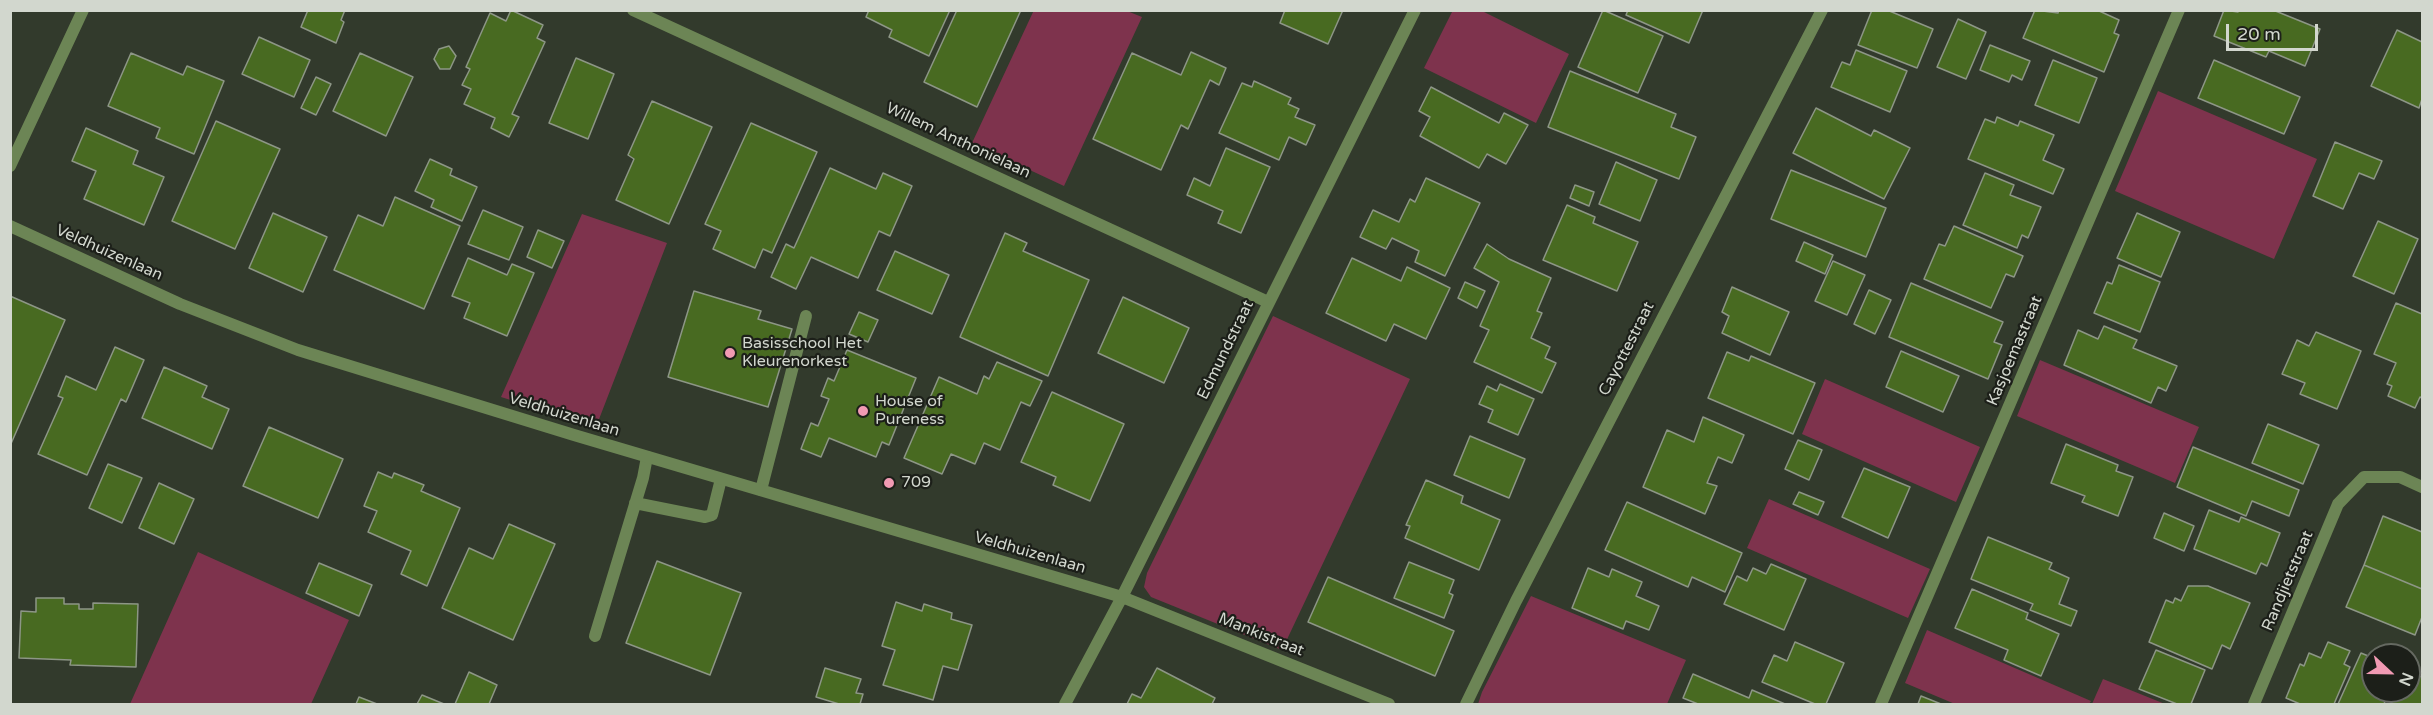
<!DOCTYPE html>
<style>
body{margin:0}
#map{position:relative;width:2433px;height:715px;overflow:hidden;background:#323a2c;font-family:"Varela Round",sans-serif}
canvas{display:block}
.frame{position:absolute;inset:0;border:12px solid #d2d7ce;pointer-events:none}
.north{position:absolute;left:2361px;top:643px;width:60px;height:60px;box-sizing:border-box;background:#1c1f19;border:2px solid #656961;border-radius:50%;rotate:112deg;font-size:16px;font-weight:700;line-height:24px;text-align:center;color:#d2d7ce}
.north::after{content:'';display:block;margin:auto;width:21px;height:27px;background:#f19ab3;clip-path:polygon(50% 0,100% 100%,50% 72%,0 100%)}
.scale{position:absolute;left:2226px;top:24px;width:92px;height:27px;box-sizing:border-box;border:3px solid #d2d7ce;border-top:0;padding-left:8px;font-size:18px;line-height:21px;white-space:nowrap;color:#d2d7ce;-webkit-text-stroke:4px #1c1f19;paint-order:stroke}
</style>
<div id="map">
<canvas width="2433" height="715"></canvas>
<div class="frame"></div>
<div class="north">N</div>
<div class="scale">20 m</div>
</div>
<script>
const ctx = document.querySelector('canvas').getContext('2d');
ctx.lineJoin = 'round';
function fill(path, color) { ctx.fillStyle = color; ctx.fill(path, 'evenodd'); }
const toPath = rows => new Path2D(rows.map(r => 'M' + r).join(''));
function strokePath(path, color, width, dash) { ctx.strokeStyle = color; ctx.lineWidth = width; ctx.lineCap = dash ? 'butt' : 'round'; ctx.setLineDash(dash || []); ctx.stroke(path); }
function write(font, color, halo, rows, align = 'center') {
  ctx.font = font + ' "Varela Round",sans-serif'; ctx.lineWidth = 4.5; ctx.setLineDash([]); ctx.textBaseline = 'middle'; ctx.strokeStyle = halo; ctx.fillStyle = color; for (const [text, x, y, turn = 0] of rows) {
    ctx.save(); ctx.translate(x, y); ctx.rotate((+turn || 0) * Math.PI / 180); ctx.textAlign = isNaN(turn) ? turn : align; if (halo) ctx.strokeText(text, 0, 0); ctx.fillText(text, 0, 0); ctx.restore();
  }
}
fill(toPath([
 [1034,10,1127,11,1142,17,1064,186,972,143],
 [1453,10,1482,11,1569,54,1536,123,1424,68],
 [2158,91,2317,159,2274,259,2115,191],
 [582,214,667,243,596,427,501,397],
 [1273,316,1410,379,1282,650,1151,597,1144,587,1147,573],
 [2040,360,2199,427,2175,483,2017,416],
 [1825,379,1980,447,1956,502,1802,434],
 [1769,499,1930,569,1908,618,1747,548],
 [198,552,349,620,311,704,130,704],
 [1531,596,1686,660,1667,704,1478,704,1482,692],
 [1927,630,2091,701,2089,704,1955,704,1905,683],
 [2103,679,2165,704,2092,704]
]), '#7e334d');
const building = toPath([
 [308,10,345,10,341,20,344,22,336,43,301,27,308,10],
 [511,10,543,25,537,38,545,42,512,114,519,117,509,137,491,128,495,118,464,104,471,89,462,85,470,69,466,67,490,13,506,21,511,10],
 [869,10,950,10,929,56,889,37,892,30,866,17,869,10],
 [957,10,1021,10,977,107,924,82,957,10],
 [1285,10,1343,10,1328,44,1280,23,1285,10],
 [1603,10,1663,36,1638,93,1578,67,1603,10],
 [1628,10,1703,10,1689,43,1626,15,1628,10],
 [1872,10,1887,10,1933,29,1917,68,1858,45,1872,10],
 [2035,10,2058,13,2059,10,2097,10,2119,20,2114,33,2119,35,2104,72,2023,38,2035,10],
 [2224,10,2238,12,2238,10,2273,10,2320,29,2305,66,2269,51,2266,57,2214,36,2224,10],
 [1958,19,1986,32,1966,79,1937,67,1958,19],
 [2397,30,2422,42,2422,99,2419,108,2371,86,2397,30],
 [259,37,310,60,294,97,242,74,259,37],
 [1990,45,2030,61,2022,80,2012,75,2009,82,1980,70,1990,45],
 [449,46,456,56,450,69,440,69,434,59,439,49,449,46],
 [1856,50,1907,71,1890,112,1831,87,1842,62,1850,65,1856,50],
 [1191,52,1226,68,1219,85,1210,80,1188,129,1181,125,1161,170,1093,139,1132,53,1181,75,1191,52],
 [131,53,183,75,187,66,224,81,194,154,156,138,160,128,108,106,131,53],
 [360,53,413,77,386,136,333,111,360,53],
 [576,58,614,74,588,139,549,123,576,58],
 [2053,60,2097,78,2079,123,2035,105,2053,60],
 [2214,60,2300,97,2284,134,2198,98,2214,60],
 [1570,71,1676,114,1671,127,1696,137,1679,179,1548,127,1570,71],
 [316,77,331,84,316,115,301,108,316,77],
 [1254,81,1291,98,1288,104,1299,109,1295,117,1315,125,1306,145,1289,137,1279,160,1219,133,1242,83,1252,87,1254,81],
 [1431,87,1499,123,1504,113,1528,125,1506,164,1487,154,1479,168,1420,136,1430,117,1419,111,1431,87],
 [652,101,712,127,669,224,616,200,634,159,628,155,652,101],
 [1816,108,1871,136,1874,130,1910,148,1884,199,1793,153,1816,108],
 [1997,117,2018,126,2020,121,2054,135,2043,160,2064,169,2053,194,1968,159,1985,119,1995,123,1997,117],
 [216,121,280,149,235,249,172,221,216,121],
 [751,123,817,152,772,253,763,249,755,268,713,249,721,231,705,224,751,123],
 [86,128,138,151,133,164,164,177,144,225,84,199,96,171,72,161,86,128],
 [2335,142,2382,161,2374,179,2359,173,2343,209,2313,196,2335,142],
 [1226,148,1270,167,1241,233,1218,223,1223,211,1187,195,1194,178,1210,186,1226,148],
 [430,159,452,169,450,175,477,187,462,221,431,207,434,200,415,191,430,159],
 [1616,162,1657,180,1640,221,1599,204,1616,162],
 [830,168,876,189,883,173,912,186,890,236,879,231,858,278,811,257,796,289,771,277,786,244,794,248,830,168],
 [1791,170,1886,208,1866,257,1771,219,1791,170],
 [1985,173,2014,185,2010,195,2041,207,2028,238,2022,235,2017,248,1963,225,1985,173],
 [1426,178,1480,203,1445,276,1415,262,1419,251,1392,238,1386,249,1360,237,1373,210,1399,222,1410,199,1415,202,1426,178],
 [1575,185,1594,192,1589,206,1570,198,1575,185],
 [395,197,460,226,424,309,334,270,358,215,383,226,395,197],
 [1567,205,1595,217,1593,223,1638,242,1617,291,1543,260,1567,205],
 [483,210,523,227,509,260,468,244,483,210],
 [273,213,327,237,303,292,249,268,273,213],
 [2137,213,2180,232,2161,277,2117,258,2137,213],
 [2378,221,2418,239,2394,294,2353,276,2378,221],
 [1954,226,2023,256,2014,277,2006,274,1991,308,1924,279,1939,244,1945,246,1954,226],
 [538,230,564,241,552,268,527,257,538,230],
 [1005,233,1027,243,1023,251,1089,280,1048,376,960,337,1005,233],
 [1804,242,1833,255,1825,274,1796,261,1804,242],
 [1487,244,1509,259,1551,278,1537,311,1542,313,1531,338,1550,347,1545,358,1556,363,1542,393,1474,362,1489,330,1480,326,1499,282,1474,268,1487,244],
 [895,251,949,275,932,314,877,290,895,251],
 [468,258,507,275,512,264,534,273,507,336,464,318,470,303,452,296,468,258],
 [1352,258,1401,281,1407,267,1450,288,1426,339,1394,324,1386,341,1326,313,1352,258],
 [1833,261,1865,275,1847,315,1815,301,1833,261],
 [2119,265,2160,282,2140,332,2094,313,2107,282,2112,284,2119,265],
 [1465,282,1485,291,1477,308,1458,298,1465,282],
 [1911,283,2003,322,1994,342,2002,345,1988,379,1889,337,1911,283],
 [1732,287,1789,312,1770,355,1722,333,1729,316,1722,312,1732,287],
 [1869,290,1891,300,1875,334,1854,324,1869,290],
 [694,291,761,311,758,319,792,329,768,407,668,377,694,291],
 [10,296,65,320,10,446,10,296],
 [1123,297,1189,328,1164,383,1098,353,1123,297],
 [2396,303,2422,314,2422,398,2420,397,2415,408,2388,396,2392,386,2387,384,2396,363,2374,354,2396,303],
 [859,312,878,320,868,342,849,334,859,312],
 [2104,326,2137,340,2133,348,2177,366,2166,391,2158,387,2151,403,2064,365,2078,330,2098,339,2104,326],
 [2316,332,2361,351,2337,409,2300,394,2305,383,2282,374,2297,340,2309,346,2316,332],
 [115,347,144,360,126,402,121,399,87,475,38,454,63,398,58,396,66,376,96,390,115,347],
 [847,350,916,378,889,445,882,442,876,457,829,438,821,457,801,449,811,423,818,426,829,399,821,396,828,378,834,381,847,350],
 [1901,351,1959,376,1943,412,1886,387,1901,351],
 [1727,352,1749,361,1751,356,1815,383,1793,434,1708,398,1727,352],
 [997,362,1042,381,1030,406,1021,402,1000,450,984,443,975,464,951,454,942,474,904,458,939,377,977,394,984,376,989,379,997,362],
 [164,367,207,386,202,397,229,409,212,449,142,418,164,367],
 [1500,384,1534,399,1518,435,1488,422,1493,410,1479,404,1487,386,1497,391,1500,384],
 [1052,392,1124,424,1090,501,1053,485,1056,477,1021,462,1052,392],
 [1703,417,1744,435,1732,463,1718,457,1707,483,1717,486,1705,514,1643,487,1667,430,1694,442,1703,417],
 [2268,424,2319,445,2303,484,2252,463,2268,424],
 [269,427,343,459,318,518,243,486,269,427],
 [1470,436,1525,459,1509,498,1454,475,1470,436],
 [1798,440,1822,450,1809,480,1785,469,1798,440],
 [2066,444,2118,465,2116,471,2133,477,2118,516,2082,502,2085,496,2051,483,2066,444],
 [2193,447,2299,490,2289,516,2252,501,2246,516,2177,487,2193,447],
 [108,464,142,478,122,523,89,508,108,464],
 [1864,468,1910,487,1888,538,1842,517,1864,468],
 [378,472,392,478,394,473,424,485,421,491,460,508,427,586,401,574,411,551,368,532,377,511,364,506,378,472],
 [1426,480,1463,496,1461,503,1500,520,1479,570,1405,538,1410,526,1406,525,1426,480],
 [159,483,194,499,174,544,139,528,159,483],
 [1799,492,1824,502,1818,515,1793,504,1799,492],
 [1627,502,1742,553,1725,592,1692,577,1688,587,1605,550,1627,502],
 [2209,510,2239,522,2241,517,2280,533,2267,566,2261,563,2256,574,2194,549,2209,510],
 [2164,513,2194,526,2184,551,2154,538,2164,513],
 [2383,516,2422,532,2422,589,2364,565,2383,516],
 [509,524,555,544,513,640,442,608,469,548,493,559,509,524],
 [1988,537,2052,563,2049,569,2069,578,2059,604,2077,611,2071,626,2030,610,2033,604,1971,579,1988,537],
 [657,561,741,593,710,675,626,643,657,561],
 [1409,562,1454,580,1449,593,1453,595,1444,618,1394,598,1409,562],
 [319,563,372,585,359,616,306,593,319,563],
 [1771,564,1806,579,1784,630,1724,604,1737,576,1747,581,1753,568,1766,574,1771,564],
 [2364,565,2422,589,2422,617,2415,635,2346,607,2364,565],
 [1588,568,1609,577,1612,569,1642,582,1636,596,1659,606,1649,630,1626,621,1623,629,1572,608,1588,568],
 [1328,577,1454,631,1435,676,1308,622,1328,577],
 [2188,586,2208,586,2250,603,2230,649,2222,645,2212,669,2149,642,2166,600,2173,603,2175,598,2181,601,2188,586],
 [1972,589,2028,613,2026,619,2059,634,2041,676,2004,660,2008,650,1955,628,1972,589],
 [36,598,64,598,64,604,79,604,79,609,93,609,93,603,138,604,136,667,70,665,71,660,19,658,21,611,36,612,36,598],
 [896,602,922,611,924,604,952,613,951,619,972,625,958,670,943,666,933,700,883,685,895,650,882,646,896,602],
 [1795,642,1844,663,1826,704,1815,704,1762,682,1774,655,1787,661,1795,642],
 [2328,642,2350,651,2344,664,2350,667,2334,704,2300,704,2286,698,2300,664,2304,666,2309,653,2321,658,2328,642],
 [2156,650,2205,670,2191,704,2177,704,2139,689,2156,650],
 [2361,653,2373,658,2373,691,2389,691,2384,704,2338,704,2361,653],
 [825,668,861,679,856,693,863,694,860,704,839,704,816,697,825,668],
 [1157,668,1215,698,1212,704,1127,704,1132,694,1141,698,1157,668],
 [469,672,497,685,489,704,455,704,469,672],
 [2409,672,2422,677,2422,704,2391,704,2396,691,2409,691,2409,672],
 [1693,674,1749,698,1752,690,1785,704,1698,704,1683,698,1693,674],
 [422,695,444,704,417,704,422,695],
 [1921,696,1941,704,1918,704,1921,696],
 [359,697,377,704,356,704,359,697]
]);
fill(building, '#486a21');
strokePath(building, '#8d9686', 1.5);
strokePath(toPath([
 [761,490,806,316],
 [635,503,705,517,712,515,721,479],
 [595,636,643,478,647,457]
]), '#6c8555', 12);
strokePath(toPath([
 [633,10,1268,302],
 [10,166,83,10],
 [10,226,180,304,298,350,574,435,1122,597,1389,704],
 [1065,704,1122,597,1415,10],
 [1466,704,1516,601,1822,10],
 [1881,704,2179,10],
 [2254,704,2338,504,2364,477,2400,477,2422,487]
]), '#6c8555', 12);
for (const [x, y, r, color] of [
 [730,353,6,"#f19ab3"],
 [863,411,6,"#f19ab3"],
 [889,483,6,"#f19ab3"]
]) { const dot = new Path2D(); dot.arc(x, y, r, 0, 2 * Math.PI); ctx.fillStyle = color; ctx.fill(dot); strokePath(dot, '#1c1f19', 2); }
write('16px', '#d2d7ce', '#1c1f19', [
 ["Willem Anthonielaan",958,141,25],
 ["Veldhuizenlaan",109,253,24],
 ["Cayottestraat",1627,349,-63],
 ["Edmundstraat",1226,350,-64],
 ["Kasjoemastraat",2015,351,-67],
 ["Veldhuizenlaan",564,415,17],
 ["Veldhuizenlaan",1030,553,16],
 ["Randjietstraat",2288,581,-67],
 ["Mankistraat",1261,635,22]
]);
write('16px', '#d2d7ce', '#1c1f19', [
 ["Basisschool Het",742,344],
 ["Kleurenorkest",742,362],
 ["House of",875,402],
 ["Pureness",875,420],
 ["709",901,483]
], 'left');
</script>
